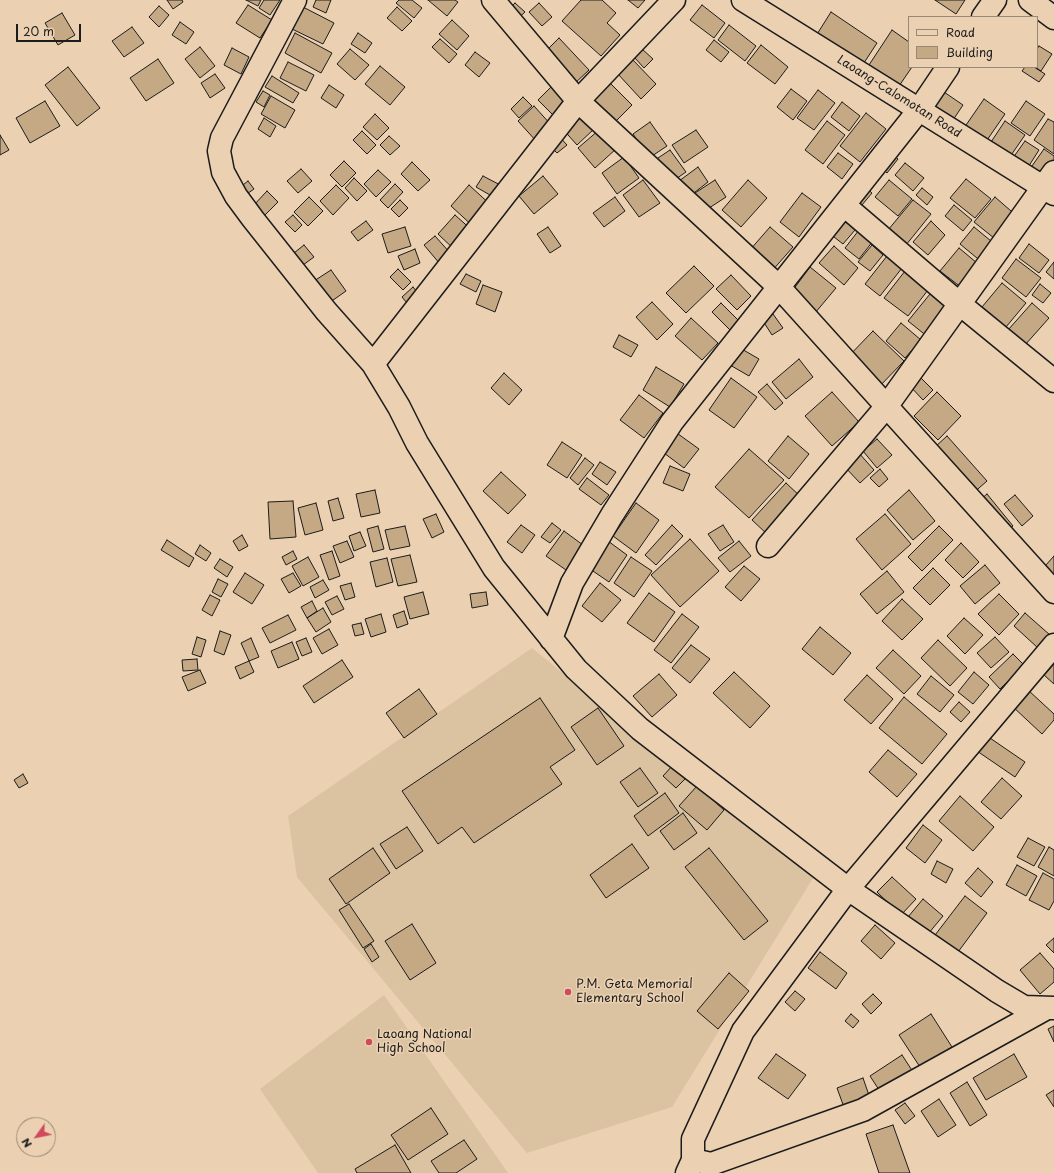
<!DOCTYPE html>
<style>
body{margin:0}
#map{position:relative;width:1054px;height:1173px;overflow:hidden;background:#ebd1b2;font-family:"Playpen Sans",sans-serif}
canvas{display:block}
.legend{position:absolute;left:908px;top:16px;width:130px;height:52px;box-sizing:border-box;background:#ebd1b2;border:1px solid #988976;margin:0;padding:5px 7px;list-style:none;font-size:12px;color:#1c1c1c}
.legend li{display:flex;align-items:center;gap:8px;height:20px}
.legend b{width:20px;border:1px solid #988976}
.north{position:absolute;left:16px;top:1117px;width:40px;height:40px;box-sizing:border-box;background:#ebd1b2;border:1px solid #988976;border-radius:50%;rotate:237deg;font-size:11px;font-weight:700;line-height:16px;text-align:center;color:#1c1c1c}
.north::after{content:'';display:block;margin:auto;width:14px;height:18px;background:#d1495b;clip-path:polygon(50% 0,100% 100%,50% 72%,0 100%)}
.scale{position:absolute;left:16px;top:24px;width:65px;height:18px;box-sizing:border-box;border:2px solid #1c1c1c;border-top:0;padding-left:5px;font-size:12px;line-height:14px;white-space:nowrap;color:#1c1c1c;-webkit-text-stroke:3px #ebd1b2;paint-order:stroke}
</style>
<div id="map">
<canvas width="1054" height="1173"></canvas>
<ul class="legend">
<li><b style="height:5px;background:#ebd1b2"></b>Road</li>
<li><b style="height:11px;background:#c4a984"></b>Building</li>
</ul>
<div class="north">N</div>
<div class="scale">20 m</div>
</div>
<script>
const ctx = document.querySelector('canvas').getContext('2d');
ctx.lineJoin = 'round';
function fill(path, color) { ctx.fillStyle = color; ctx.fill(path, 'evenodd'); }
const toPath = rows => new Path2D(rows.map(r => 'M' + r).join(''));
function strokePath(path, color, width, dash) { ctx.strokeStyle = color; ctx.lineWidth = width; ctx.lineCap = dash ? 'butt' : 'round'; ctx.setLineDash(dash || []); ctx.stroke(path); }
function write(font, color, halo, rows, align = 'center') {
  ctx.font = font + ' "Playpen Sans",sans-serif'; ctx.lineWidth = 3; ctx.setLineDash([]); ctx.textBaseline = 'middle'; ctx.strokeStyle = halo; ctx.fillStyle = color; for (const [text, x, y, turn = 0] of rows) {
    ctx.save(); ctx.translate(x, y); ctx.rotate((+turn || 0) * Math.PI / 180); ctx.textAlign = isNaN(turn) ? turn : align; if (halo) ctx.strokeText(text, 0, 0); ctx.fillText(text, 0, 0); ctx.restore();
  }
}
fill(toPath([
 [532,648,813,878,672,1107,527,1153,297,877,288,816],
 [384,995,508,1173,318,1173,260,1089]
]), '#dbc2a1');
const building = toPath([
 [167,0,182,0,183,2,173,9,167,0],
 [246,0,261,0,258,6,246,0],
 [264,0,280,0,270,15,259,8,264,0],
 [316,0,331,0,326,13,313,7,316,0],
 [399,0,412,0,422,8,414,18,396,3,399,0],
 [428,0,455,0,458,2,447,16,428,0],
 [581,0,602,0,616,13,607,23,620,35,601,56,562,21,581,0],
 [628,0,645,0,638,8,628,0],
 [935,0,965,0,956,14,935,0],
 [515,3,525,12,515,21,506,12,515,3],
 [539,3,552,17,542,26,529,12,539,3],
 [248,5,272,20,260,38,236,23,248,5],
 [702,5,725,23,714,38,690,20,702,5],
 [159,6,169,15,159,27,149,17,159,6],
 [303,7,334,23,323,44,292,29,303,7],
 [397,7,412,21,402,31,387,18,397,7],
 [831,12,877,43,860,69,814,39,831,12],
 [62,13,75,35,58,45,45,23,62,13],
 [452,20,469,36,457,50,439,34,452,20],
 [180,22,194,32,186,44,172,35,180,22],
 [729,25,756,46,745,61,718,40,729,25],
 [132,27,144,43,124,57,112,41,132,27],
 [892,30,909,42,909,67,912,67,897,89,867,68,892,30],
 [295,33,332,53,321,73,285,53,295,33],
 [358,33,372,43,365,53,351,44,358,33],
 [559,38,589,70,573,85,543,54,559,38],
 [440,39,457,54,449,63,432,47,440,39],
 [714,40,729,52,721,62,706,50,714,40],
 [761,45,788,67,775,84,747,63,761,45],
 [1039,46,1052,54,1041,71,1035,67,1037,67,1037,49,1039,46],
 [200,47,215,66,200,78,185,59,200,47],
 [232,48,249,57,241,74,224,65,232,48],
 [350,49,369,65,355,80,337,64,350,49],
 [642,49,653,59,644,68,634,57,642,49],
 [475,52,490,63,479,77,465,65,475,52],
 [158,59,174,83,146,101,130,78,158,59],
 [632,59,656,84,641,99,617,73,632,59],
 [288,62,314,75,306,91,280,78,288,62],
 [380,66,405,87,390,105,365,84,380,66],
 [68,67,100,108,77,126,45,85,68,67],
 [1025,67,1034,67,1045,74,1039,82,1022,71,1025,67],
 [215,74,225,88,210,98,201,83,215,74],
 [272,76,299,93,293,103,265,87,272,76],
 [610,83,632,105,614,123,592,101,610,83],
 [554,84,574,105,558,120,538,100,554,84],
 [329,85,344,95,336,108,321,98,329,85],
 [791,89,807,101,793,120,777,107,791,89],
 [818,90,835,103,814,130,797,118,818,90],
 [941,90,963,105,949,126,927,111,941,90],
 [263,91,270,95,264,107,256,102,263,91],
 [271,96,295,110,285,128,261,114,271,96],
 [523,97,532,106,519,118,511,109,523,97],
 [984,99,1005,114,985,143,964,128,984,99],
 [45,101,60,126,30,143,16,118,45,101],
 [1026,101,1045,114,1030,136,1011,123,1026,101],
 [842,102,860,116,849,131,831,117,842,102],
 [534,106,553,127,537,142,518,121,534,106],
 [577,110,594,129,577,145,560,126,577,110],
 [866,113,886,129,860,162,840,146,866,113],
 [375,114,389,128,377,140,363,127,375,114],
 [264,118,276,126,270,137,258,129,264,118],
 [1048,119,1054,122,1054,154,1034,140,1048,119],
 [827,121,845,135,823,164,805,150,827,121],
 [1005,121,1025,135,1007,161,987,148,1005,121],
 [650,122,667,146,649,158,633,134,650,122],
 [599,130,616,149,595,168,578,148,599,130],
 [696,130,708,147,684,163,672,145,696,130],
 [362,131,376,145,367,154,353,140,362,131],
 [557,134,567,145,557,153,547,143,557,134],
 [0,135,9,150,0,155,0,135],
 [389,136,400,146,390,155,380,145,389,136],
 [1025,141,1039,150,1025,172,1010,162,1025,141],
 [1044,149,1054,156,1054,167,1043,184,1027,173,1044,149],
 [670,150,686,172,670,183,655,160,670,150],
 [888,151,898,159,887,173,877,164,888,151],
 [838,153,853,164,842,179,827,167,838,153],
 [624,157,639,178,617,194,602,173,624,157],
 [344,161,356,173,342,187,330,175,344,161],
 [412,162,430,180,418,191,401,174,412,162],
 [905,163,924,178,913,191,895,175,905,163],
 [698,167,708,182,686,199,675,184,698,167],
 [301,169,312,181,298,193,287,181,301,169],
 [378,170,391,182,376,197,364,184,378,170],
 [483,176,504,187,497,199,476,187,483,176],
 [543,176,558,194,534,214,519,196,543,176],
 [354,178,367,191,357,201,345,188,354,178],
 [966,179,991,199,975,218,950,198,966,179],
 [643,180,660,203,639,217,623,195,643,180],
 [715,180,726,197,706,210,695,193,715,180],
 [748,180,767,198,741,227,722,210,748,180],
 [889,180,912,199,898,216,875,197,889,180],
 [248,181,254,189,244,196,238,189,248,181],
 [395,184,403,192,388,208,380,200,395,184],
 [336,185,349,198,333,215,320,201,336,185],
 [469,185,493,207,475,228,451,206,469,185],
 [864,186,872,193,862,205,854,198,864,186],
 [922,188,933,197,927,205,916,195,922,188],
 [267,191,278,202,263,217,253,206,267,191],
 [802,193,821,207,799,237,780,222,802,193],
 [309,197,323,211,308,226,294,212,309,197],
 [615,197,625,211,604,227,593,213,615,197],
 [995,197,1019,218,999,242,974,222,995,197],
 [400,200,408,208,399,217,391,209,400,200],
 [913,200,931,214,906,245,888,230,913,200],
 [954,205,972,220,963,231,945,216,954,205],
 [293,215,302,225,295,232,285,222,293,215],
 [455,215,474,232,456,251,438,234,455,215],
 [841,218,855,230,843,244,829,233,841,218],
 [366,221,373,230,358,241,351,232,366,221],
 [931,221,945,235,928,255,913,242,931,221],
 [405,227,411,246,388,253,382,234,405,227],
 [548,227,561,246,550,253,537,234,548,227],
 [770,227,793,247,764,280,742,259,770,227],
 [974,227,997,246,983,263,960,244,974,227],
 [859,230,873,241,859,259,845,248,859,230],
 [435,236,451,254,440,264,424,245,435,236],
 [1029,244,1049,260,1039,273,1019,258,1029,244],
 [304,245,314,257,303,265,294,253,304,245],
 [872,245,883,255,870,271,858,262,872,245],
 [834,246,858,268,844,285,819,263,834,246],
 [959,248,983,268,966,291,940,271,959,248],
 [415,249,420,263,404,270,398,256,415,249],
 [887,256,902,268,880,296,865,284,887,256],
 [1016,259,1041,278,1026,297,1002,278,1016,259],
 [1054,262,1054,279,1046,272,1054,262],
 [694,266,714,286,686,313,666,293,694,266],
 [810,267,836,288,815,313,790,294,810,267],
 [398,269,411,282,403,290,390,277,398,269],
 [331,270,346,291,329,303,314,281,331,270],
 [905,271,928,290,908,316,884,298,905,271],
 [466,274,481,281,476,292,460,284,466,274],
 [731,275,751,296,737,310,716,289,731,275],
 [1002,283,1026,303,1006,327,982,307,1002,283],
 [1040,284,1051,293,1043,303,1032,295,1040,284],
 [483,285,502,292,495,312,476,304,483,285],
 [413,287,422,298,411,308,402,297,413,287],
 [930,294,950,310,928,337,908,321,930,294],
 [652,302,673,324,657,340,636,317,652,302],
 [721,303,739,321,730,330,712,312,721,303],
 [1032,303,1049,318,1025,345,1008,330,1032,303],
 [773,314,783,328,772,335,763,321,773,314],
 [691,318,718,343,702,360,675,336,691,318],
 [901,323,921,340,905,358,886,341,901,323],
 [873,331,904,361,877,389,846,359,873,331],
 [619,335,638,345,631,357,613,347,619,335],
 [740,348,759,359,749,376,730,365,740,348],
 [799,359,813,377,786,399,772,382,799,359],
 [656,367,684,384,670,407,643,390,656,367],
 [504,373,522,390,509,405,491,388,504,373],
 [919,376,933,390,923,400,909,385,919,376],
 [731,378,757,397,734,428,709,410,731,378],
 [767,384,783,403,775,410,758,392,767,384],
 [832,392,859,422,832,446,805,416,832,392],
 [937,392,961,416,938,440,914,416,937,392],
 [639,395,663,413,644,438,620,420,639,395],
 [674,431,699,449,684,468,660,450,674,431],
 [788,436,809,454,789,479,768,461,788,436],
 [947,436,987,481,963,502,923,458,947,436],
 [877,439,892,455,877,468,863,451,877,439],
 [562,442,582,455,567,478,547,465,562,442],
 [749,449,784,480,749,518,715,487,749,449],
 [858,452,874,470,860,483,843,465,858,452],
 [585,458,594,465,578,485,570,478,585,458],
 [600,462,616,472,607,485,592,474,600,462],
 [670,466,690,474,683,491,663,483,670,466],
 [880,469,888,479,879,487,870,478,880,469],
 [501,472,526,495,508,514,483,491,501,472],
 [587,478,609,495,601,505,579,489,587,478],
 [786,483,801,497,767,534,752,520,786,483],
 [375,490,380,513,361,517,356,494,375,490],
 [909,490,935,521,913,540,887,510,909,490],
 [987,494,1013,526,1000,537,973,506,987,494],
 [1015,495,1033,516,1022,526,1004,504,1015,495],
 [338,498,344,518,333,521,328,501,338,498],
 [293,501,296,537,270,539,268,502,293,501],
 [316,503,323,530,305,535,298,508,316,503],
 [636,503,659,520,636,553,613,536,636,503],
 [436,514,444,532,432,538,423,519,436,514],
 [885,514,911,544,882,570,856,539,885,514],
 [552,523,561,530,550,543,541,537,552,523],
 [521,525,535,535,522,553,507,542,521,525],
 [672,525,683,536,656,565,645,555,672,525],
 [723,525,734,542,720,551,708,534,723,525],
 [378,526,384,549,373,552,367,529,378,526],
 [405,526,410,546,390,550,385,530,405,526],
 [939,526,953,540,922,571,908,557,939,526],
 [564,531,583,545,566,570,546,556,564,531],
 [360,532,366,546,354,551,349,536,360,532],
 [242,535,248,546,239,551,233,541,242,535],
 [690,539,719,571,680,607,651,575,690,539],
 [167,540,194,558,189,567,161,550,167,540],
 [347,541,354,557,340,563,333,546,347,541],
 [608,541,627,555,609,582,590,569,608,541],
 [739,541,751,556,730,572,718,558,739,541],
 [961,543,979,562,963,578,945,560,961,543],
 [200,545,211,553,206,561,195,554,200,545],
 [293,551,297,559,286,565,282,557,293,551],
 [332,551,340,576,329,580,320,555,332,551],
 [410,555,417,582,398,586,391,559,410,555],
 [1054,556,1054,590,1037,575,1054,556],
 [308,557,319,577,303,586,292,566,308,557],
 [631,557,652,571,634,597,614,583,631,557],
 [387,558,393,582,376,587,370,562,387,558],
 [220,559,233,567,227,577,214,568,220,559],
 [985,565,1000,583,975,604,960,586,985,565],
 [744,566,760,579,741,601,725,587,744,566],
 [933,568,950,585,930,605,913,588,933,568],
 [887,571,904,592,877,614,860,594,887,571],
 [245,573,264,585,252,604,233,592,245,573],
 [293,573,301,586,289,593,281,579,293,573],
 [218,579,228,584,221,597,212,592,218,579],
 [323,580,329,590,315,598,310,587,323,580],
 [351,583,355,597,345,600,340,586,351,583],
 [600,583,621,600,602,622,582,606,600,583],
 [423,592,429,614,410,619,404,597,423,592],
 [486,592,488,605,472,608,470,594,486,592],
 [649,593,675,612,654,642,627,623,649,593],
 [999,594,1019,614,999,635,978,614,999,594],
 [210,595,220,600,212,616,202,610,210,595],
 [337,596,344,609,332,615,325,602,337,596],
 [902,599,923,619,902,640,882,621,902,599],
 [312,601,317,611,307,618,301,607,312,601],
 [323,608,331,622,316,632,307,618,323,608],
 [404,611,408,624,397,628,393,615,404,611],
 [1025,613,1050,635,1038,648,1014,626,1025,613],
 [381,614,386,632,371,637,365,619,381,614],
 [682,614,699,627,671,663,654,650,682,614],
 [288,615,296,630,270,643,262,628,288,615],
 [964,618,983,635,965,654,947,636,964,618],
 [361,623,364,634,355,636,352,625,361,623],
 [820,627,851,653,833,675,802,649,820,627],
 [329,629,338,645,322,654,313,638,329,629],
 [220,631,231,635,224,655,214,651,220,631],
 [197,637,206,640,201,657,192,654,197,637],
 [995,637,1009,652,991,668,977,653,995,637],
 [251,638,259,657,249,661,241,643,251,638],
 [306,638,312,652,302,656,296,642,306,638],
 [938,640,967,668,950,686,921,658,938,640],
 [292,642,299,659,278,668,271,651,292,642],
 [691,645,710,659,690,683,672,668,691,645],
 [893,650,921,676,904,694,876,668,893,650],
 [1013,654,1024,665,1000,689,989,677,1013,654],
 [197,659,198,670,183,671,182,660,197,659],
 [342,660,353,677,314,703,303,686,342,660],
 [249,661,254,672,240,679,235,667,249,661],
 [1054,664,1054,684,1044,675,1054,664],
 [200,670,206,683,188,691,182,677,200,670],
 [734,672,770,706,750,728,713,693,734,672],
 [974,672,989,685,973,704,958,692,974,672],
 [659,674,677,695,652,717,633,696,659,674],
 [867,675,893,699,871,724,844,700,867,675],
 [931,676,954,695,940,712,917,694,931,676],
 [419,689,437,714,404,738,386,713,419,689],
 [1028,690,1054,714,1054,720,1042,734,1012,706,1028,690],
 [904,697,947,734,922,764,879,728,904,697],
 [540,698,575,750,550,767,562,784,474,843,462,827,438,844,402,791,540,698],
 [959,702,970,712,961,722,950,712,959,702],
 [598,708,624,746,597,765,571,727,598,708],
 [987,736,1025,762,1015,777,977,751,987,736],
 [888,750,917,774,897,797,869,772,888,750],
 [673,765,686,778,676,788,663,776,673,765],
 [640,768,658,793,638,807,620,782,640,768],
 [23,774,28,783,19,788,14,780,23,774],
 [1002,778,1022,796,1001,819,981,802,1002,778],
 [697,786,724,810,707,830,679,806,697,786],
 [665,793,679,813,648,836,634,816,665,793],
 [960,796,994,827,973,851,939,821,960,796],
 [683,813,697,833,674,850,660,831,683,813],
 [923,825,942,840,925,863,906,848,923,825],
 [407,827,423,851,396,869,380,844,407,827],
 [1028,838,1045,847,1034,866,1017,857,1028,838],
 [632,844,649,868,606,898,590,875,632,844],
 [1049,847,1054,850,1054,876,1038,867,1049,847],
 [373,848,390,873,346,904,329,879,373,848],
 [709,848,768,921,744,940,685,867,709,848],
 [937,861,953,869,946,883,931,874,937,861],
 [1017,865,1037,876,1026,896,1006,885,1017,865],
 [978,868,993,882,981,897,965,883,978,868],
 [1043,873,1054,879,1054,901,1049,910,1029,900,1043,873],
 [892,877,916,899,901,915,877,892,892,877],
 [965,896,987,913,955,956,932,939,965,896],
 [923,899,943,916,923,940,903,923,923,899],
 [349,904,374,941,363,948,339,910,349,904],
 [412,924,436,963,410,980,385,941,412,924],
 [875,925,895,943,881,959,861,941,875,925],
 [1054,938,1054,953,1046,945,1054,938],
 [371,944,379,957,372,962,364,949,371,944],
 [820,952,847,973,836,989,808,968,820,952],
 [1040,953,1054,969,1054,982,1040,994,1020,970,1040,953],
 [729,973,749,991,718,1029,697,1011,729,973],
 [795,991,805,999,795,1011,785,1002,795,991],
 [873,994,882,1003,871,1014,862,1004,873,994],
 [851,1014,859,1021,853,1028,845,1021,851,1014],
 [931,1014,952,1047,920,1067,899,1035,931,1014],
 [1054,1026,1054,1042,1048,1029,1054,1026],
 [776,1054,806,1075,788,1099,758,1078,776,1054],
 [1014,1054,1027,1077,986,1100,973,1078,1014,1054],
 [902,1055,915,1075,883,1096,870,1076,902,1055],
 [863,1078,871,1101,845,1110,837,1088,863,1078],
 [967,1082,987,1115,970,1126,950,1093,967,1082],
 [1054,1090,1054,1107,1046,1095,1054,1090],
 [939,1099,956,1125,938,1137,921,1111,939,1099],
 [905,1103,915,1116,905,1124,895,1110,905,1103],
 [431,1108,448,1134,408,1160,391,1135,431,1108],
 [893,1125,910,1173,879,1173,866,1134,893,1125],
 [464,1140,477,1159,456,1173,439,1173,431,1161,464,1140],
 [395,1145,411,1173,357,1173,355,1169,395,1145]
]);
fill(building, '#c4a984');
strokePath(building, '#1c1c1c', 1);
const street = toPath([
 [295,0,222,138,219,151,223,172,236,196,253,219,326,311,373,364,399,407,417,443,494,568,576,669,640,729,848,889,997,991,1024,1007,1054,1008],
 [493,0,578,101,779,287,1054,592],
 [1030,0,1054,18],
 [983,17,995,0],
 [844,205,961,305,1054,381],
 [373,364,578,101,674,0],
 [768,546,886,407,1054,172],
 [551,639,572,583,612,515,672,422,919,110,948,67],
 [693,1160,711,1164,863,1110,1047,1008],
 [687,1173,693,1160,693,1139,743,1031,848,889,1054,645]
]);
const secondary = toPath([
 [743,0,1054,194]
]);
strokePath(street, '#1c1c1c', 25);
strokePath(secondary, '#1c1c1c', 25);
strokePath(street, '#ebd1b2', 22);
strokePath(secondary, '#ebd1b2', 22);
for (const [x, y, r, color] of [
 [568,992,4,"#d1495b"],
 [369,1042,4,"#d1495b"]
]) { const dot = new Path2D(); dot.arc(x, y, r, 0, 2 * Math.PI); ctx.fillStyle = color; ctx.fill(dot); strokePath(dot, '#ebd1b2', 1.5); }
write('12px', '#1c1c1c', '#ebd1b2', [
 ["Laoang-Calomotan Road",899,97,32]
]);
write('12px', '#1c1c1c', '#ebd1b2', [
 ["P.M. Geta Memorial",576,985],
 ["Elementary School",576,999],
 ["Laoang National",377,1035],
 ["High School",377,1049]
], 'left');
</script>
